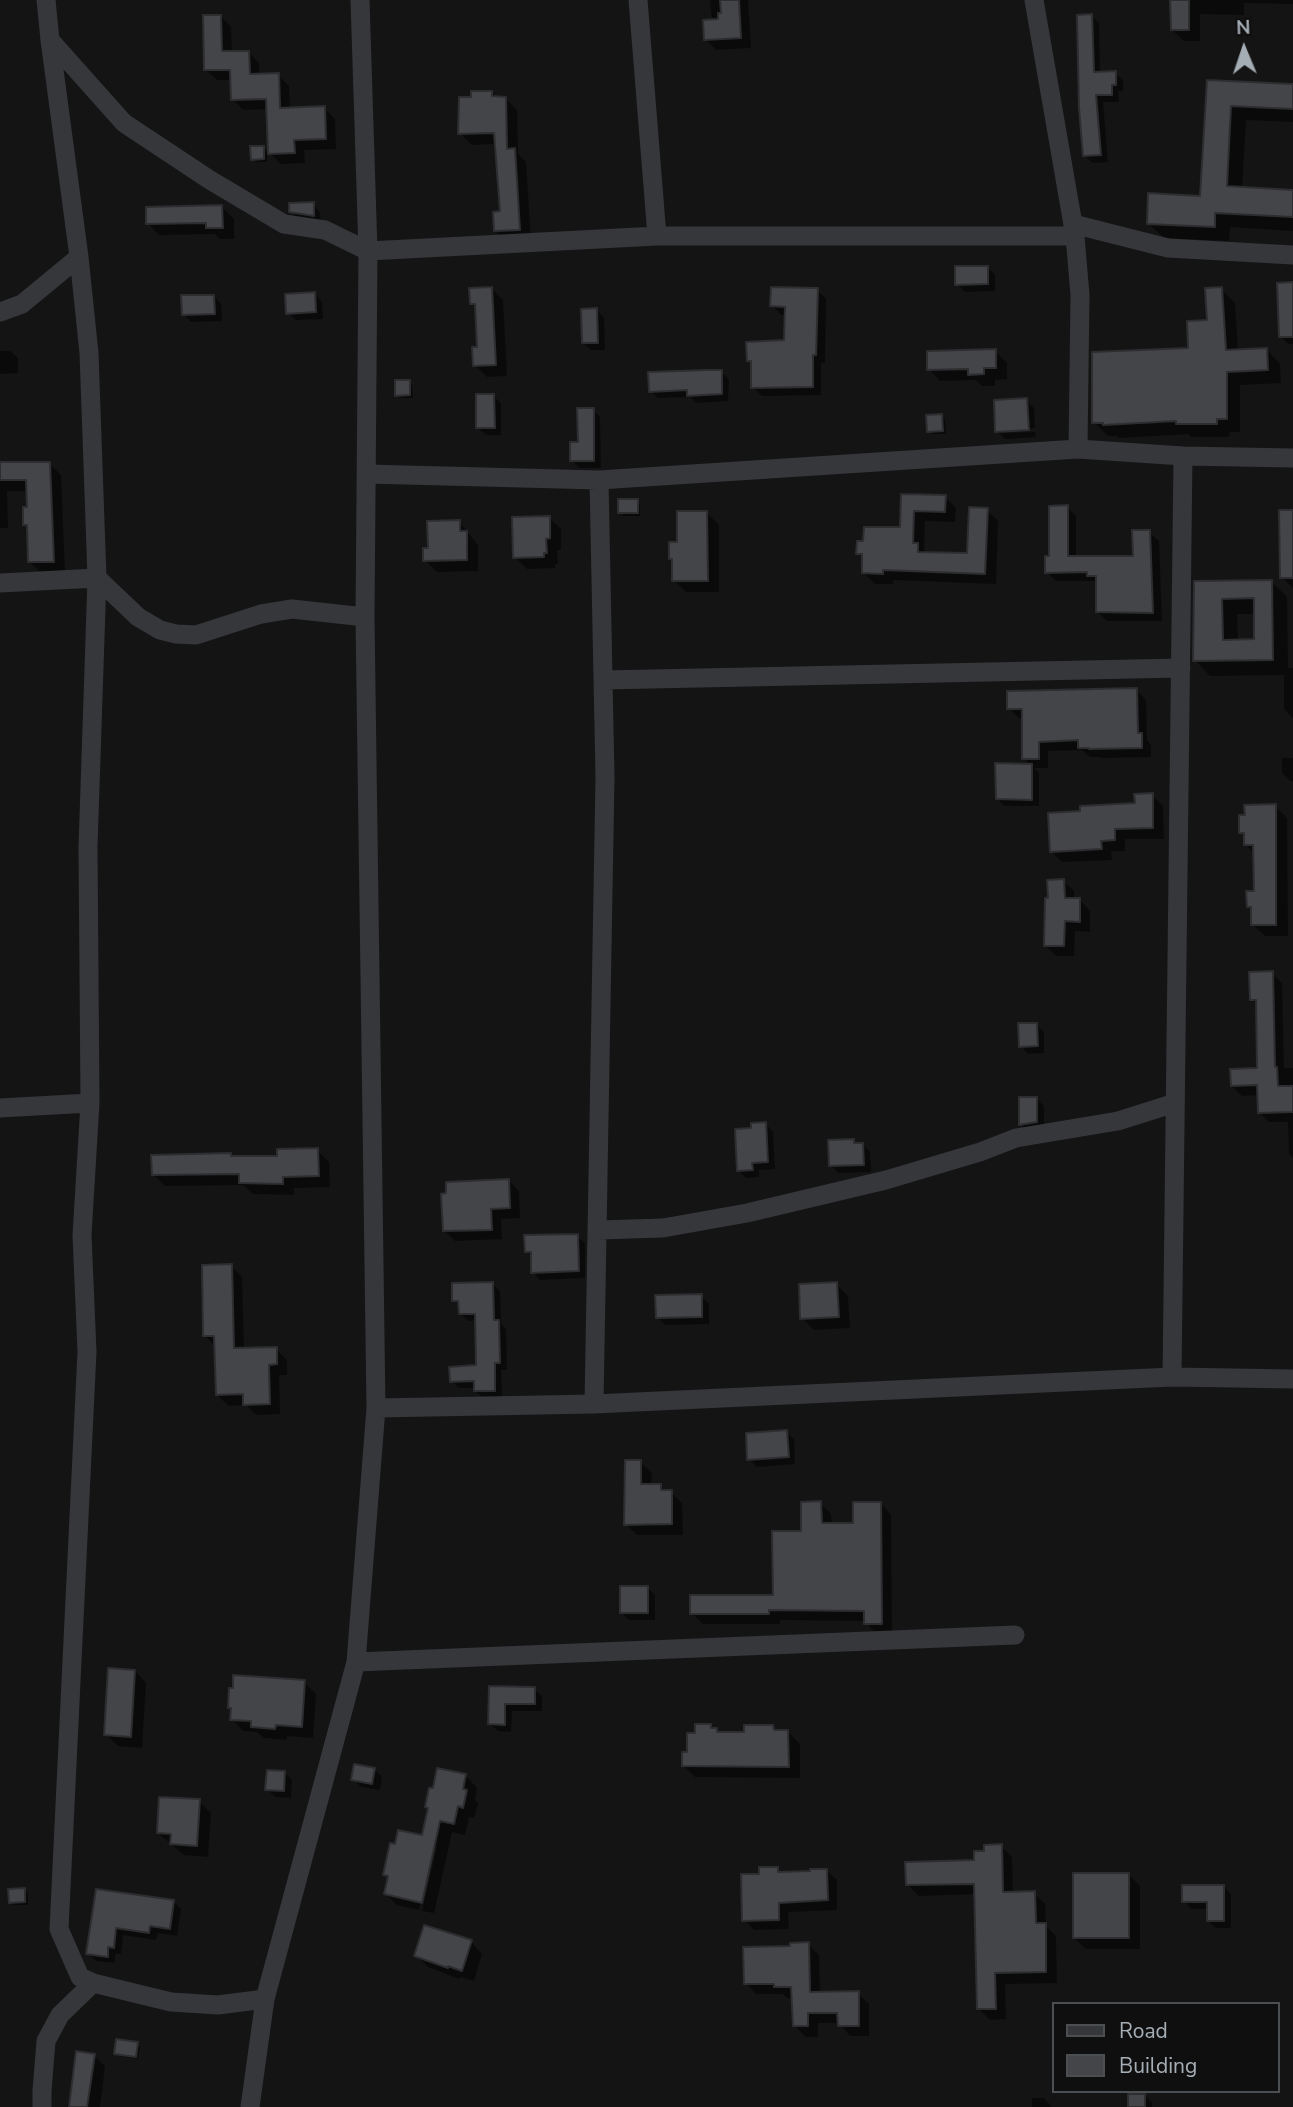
<!DOCTYPE html>
<style>
body{margin:0}
#map{position:relative;width:1293px;height:2107px;overflow:hidden;background:#141415;font-family:"Nunito Sans",sans-serif}
canvas{display:block}
.legend{position:absolute;left:1052px;top:2002px;width:228px;height:91px;box-sizing:border-box;background:#0f0f10;border:2px solid #4b4f52;margin:0;padding:9px 12px;list-style:none;font-size:21px;color:#a6aeb5}
.legend li{display:flex;align-items:center;gap:14px;height:35px}
.legend b{width:35px;border:2px solid #4b4f52}
.north{position:absolute;left:1209px;top:14px;width:70px;height:70px;-webkit-text-stroke:5px #0f0f10;paint-order:stroke;rotate:358deg;font-size:19px;font-weight:700;line-height:28px;text-align:center;color:#a6aeb5}
.north::after{content:'';display:block;margin:auto;width:24px;height:32px;background:#a6aeb5;clip-path:polygon(50% 0,100% 100%,50% 72%,0 100%)}
</style>
<div id="map">
<canvas width="1293" height="2107"></canvas>
<ul class="legend">
<li><b style="height:9px;background:#35373a"></b>Road</li>
<li><b style="height:19px;background:#434548"></b>Building</li>
</ul>
<div class="north">N</div>
</div>
<script>
const ctx = document.querySelector('canvas').getContext('2d');
ctx.lineJoin = 'round';
function fill(path, color) { ctx.fillStyle = color; ctx.fill(path, 'evenodd'); }
const toPath = rows => new Path2D(rows.map(r => 'M' + r).join(''));
function strokePath(path, color, width, dash) { ctx.strokeStyle = color; ctx.lineWidth = width; ctx.lineCap = dash ? 'butt' : 'round'; ctx.setLineDash(dash || []); ctx.stroke(path); }
fill(toPath([
 [710,0,748,0,751,48,716,50,706,39,712,21],
 [1172,0,1293,0,1293,4,1244,3,1244,15,1200,14,1200,41,1184,41,1172,30],
 [221,16,231,27,232,53,248,52,259,63,259,76,278,75,289,86,290,110,324,108,335,119,336,149,304,150,305,163,281,164,270,153,268,109,243,110,233,99,232,80,217,80,206,70],
 [1091,16,1099,23,1100,73,1115,73,1123,80,1123,91,1118,91,1119,102,1103,102,1108,162,1093,163,1085,156],
 [1208,82,1293,86,1293,122,1246,120,1242,189,1293,192,1293,231,1230,227,1229,241,1164,238,1148,223,1202,197],
 [492,92,497,98,505,98,517,110,518,154,526,162,531,241,507,242,495,231,502,213,496,144,472,145,460,133,473,98],
 [264,148,267,151,267,162,256,162,252,159],
 [313,204,320,212,321,223,299,219,291,212],
 [222,207,234,219,234,239,220,239,215,234,159,235,148,223],
 [987,267,995,275,995,291,965,292,957,284],
 [1293,285,1293,344,1288,344,1280,336],
 [491,288,503,300,507,376,487,377,475,365,479,348,477,308,472,304],
 [1221,289,1235,303,1238,351,1267,350,1280,364,1281,383,1240,385,1240,432,1230,432,1229,437,1191,437,1189,434,1119,438,1117,436,1108,436,1094,422,1190,349,1209,321],
 [817,290,826,299,825,363,821,363,821,395,762,396,753,387,753,364,749,360,785,342,786,315,781,315,772,305],
 [315,294,322,302,323,319,296,320,288,313],
 [214,296,221,304,222,321,191,322,183,314],
 [597,310,604,318,605,350,591,350,583,343],
 [0,351,10,351,18,358,18,373,0,374],
 [995,351,1007,363,1007,379,995,380,995,386,982,386,976,380,940,381,929,369],
 [722,372,729,380,728,401,696,403,691,397,658,398,651,391],
 [409,382,412,385,413,398,400,398,397,395],
 [493,396,501,403,501,435,486,435,478,428],
 [1026,400,1034,408,1035,428,1002,430,1002,433,1035,432,1036,437,1005,439,997,431],
 [593,410,600,417,601,468,580,468,572,461],
 [941,416,945,419,946,434,932,434,928,431],
 [0,464,50,464,61,475,65,572,41,573,29,561,28,528,25,525,28,509,28,491,7,491,8,528,0,528],
 [903,496,945,497,956,508,955,522,925,521,924,551,926,554,969,555,987,510,998,521,996,584,893,580,893,584,875,584,864,573,864,559,858,553,902,529],
 [637,501,640,504,640,516,623,516,620,512],
 [1067,507,1076,516,1076,558,1135,558,1149,532,1159,541,1162,621,1107,621,1098,612,1098,585,1094,581,1056,581,1047,572],
 [1293,512,1293,588,1282,577],
 [707,513,719,525,719,592,686,592,674,580,674,562,670,558,679,544],
 [549,518,561,529,561,550,557,550,558,564,555,564,555,568,527,569,515,557],
 [459,522,478,545,478,571,437,572,425,560,430,549],
 [1271,581,1287,597,1288,668,1293,668,1293,718,1284,709,1284,675,1210,676,1195,660,1195,583],
 [1237,614,1256,614,1256,641,1238,641],
 [1136,690,1146,700,1147,740,1151,745,1151,757,1100,758,1099,757,1090,757,1082,750,1048,751,1048,768,1034,768,1039,773,1039,806,1005,806,997,799,1031,765,1024,758,1024,718,1019,718,1009,708],
 [1282,758,1293,758,1293,781,1290,781,1282,773],
 [1152,795,1163,806,1164,839,1125,839,1125,851,1111,851,1112,860,1062,862,1051,851,1082,813,1136,804],
 [1275,806,1287,818,1288,936,1265,936,1253,925,1253,911,1248,907,1255,892,1255,854,1246,845,1246,837,1241,832,1247,817],
 [1063,881,1074,891,1074,900,1080,900,1090,911,1090,932,1075,931,1074,956,1056,956,1045,945,1049,900],
 [1272,973,1282,983,1284,1068,1293,1068,1293,1158,1289,1154,1288,1122,1269,1122,1259,1112,1259,1095,1242,1096,1232,1086,1259,1069,1258,1005,1251,999],
 [1036,1024,1044,1032,1044,1053,1028,1054,1021,1046],
 [1036,1098,1044,1106,1044,1129,1028,1132,1021,1124],
 [766,1124,773,1132,775,1169,759,1170,759,1177,746,1178,738,1170,753,1129],
 [853,1141,857,1145,863,1145,870,1152,871,1172,838,1173,831,1165],
 [317,1150,329,1162,330,1187,294,1188,294,1195,253,1194,243,1185,165,1186,154,1175,230,1155,233,1158,279,1157],
 [508,1180,519,1191,520,1218,501,1219,502,1239,455,1241,445,1231],
 [577,1236,585,1243,585,1278,540,1280,533,1272,533,1258,527,1251],
 [231,1266,242,1277,244,1349,276,1349,287,1360,287,1375,279,1375,280,1414,256,1415,246,1405,229,1406,217,1395,216,1347,205,1336],
 [493,1284,500,1291,501,1324,506,1329,507,1370,501,1370,502,1397,483,1398,476,1391,476,1388,459,1388,452,1381,478,1367,477,1320,468,1321,460,1313,460,1306,454,1300],
 [836,1284,848,1296,850,1328,814,1330,802,1318],
 [701,1296,709,1304,709,1324,665,1325,658,1317],
 [786,1432,794,1439,795,1464,757,1467,749,1459],
 [640,1462,652,1473,651,1485,660,1485,666,1492,671,1492,682,1503,683,1535,637,1535,626,1524],
 [820,1503,831,1514,832,1525,851,1525,880,1503,891,1514,892,1634,876,1634,865,1621,780,1620,780,1624,703,1624,692,1613,774,1596,803,1532],
 [648,1588,655,1595,655,1620,629,1620,622,1613],
 [135,1671,146,1683,142,1748,118,1746,106,1734],
 [304,1682,316,1694,313,1738,287,1736,287,1740,264,1738,257,1732,243,1731,232,1719,232,1710,230,1707,234,1690],
 [491,1688,534,1689,542,1696,542,1711,512,1711,511,1732,498,1731,490,1724],
 [711,1726,720,1733,746,1734,773,1726,778,1732,788,1732,800,1744,800,1778,695,1777,683,1765,697,1735],
 [374,1769,382,1777,380,1790,361,1787,353,1779],
 [285,1773,292,1780,291,1798,275,1797,267,1789],
 [466,1776,477,1788,475,1800,478,1803,474,1818,469,1817,465,1835,452,1832,434,1913,422,1911,437,1846,433,1846,419,1910,397,1905,386,1894,389,1878,385,1875,423,1837,429,1809,426,1807],
 [199,1801,211,1813,208,1857,184,1855,158,1833],
 [1001,1846,1012,1857,1013,1893,1034,1893,1045,1904,1046,1926,1056,1936,1057,1983,1005,1984,1006,2019,990,2020,979,2009,976,1894,919,1896,908,1885,976,1862],
 [777,1868,782,1874,826,1870,837,1880,837,1910,788,1912,789,1929,754,1930,744,1920,760,1875],
 [1128,1874,1140,1886,1140,1949,1086,1949,1074,1938],
 [1224,1887,1231,1894,1231,1928,1216,1928,1208,1921,1208,1909,1191,1909,1184,1901],
 [24,1890,28,1893,28,1905,14,1905,10,1902],
 [97,1891,173,1901,181,1909,177,1936,158,1933,156,1940,123,1935,121,1954,115,1954,115,1963,96,1961,88,1954],
 [471,1942,482,1954,474,1981,460,1977,459,1979,428,1967,416,1955],
 [808,1944,819,1955,820,1993,858,1993,869,2004,869,2036,850,2036,839,2023,818,2023,818,2037,806,2037,795,2026,794,1998,787,1998,783,1994,756,1994,746,1983,792,1948],
 [137,2044,140,2047,138,2059,119,2056,116,2053],
 [94,2056,105,2066,100,2107,67,2107,68,2103,71,2104],
 [1145,2095,1152,2103,1152,2107,1130,2107],
 [1032,2098,1044,2098,1052,2107,1032,2107]
]), '#0007');
const building = toPath([
 [720,0,739,0,741,38,704,40,703,20,718,19,718,13,721,13,720,0],
 [1170,0,1189,0,1189,30,1171,30,1170,0],
 [1092,14,1094,72,1116,71,1116,85,1112,85,1112,95,1096,95,1101,155,1083,156,1079,108,1077,15,1092,14],
 [203,15,221,15,222,51,249,51,250,74,279,73,280,108,325,106,326,139,294,140,295,153,268,154,266,99,231,100,230,70,204,70,203,15],
 [1207,80,1293,84,1293,109,1231,106,1227,186,1293,190,1293,217,1215,213,1215,227,1147,224,1148,193,1200,196,1207,80],
 [471,91,492,91,492,96,506,97,507,149,515,148,520,230,494,231,493,212,500,211,494,133,458,134,459,97,471,97,471,91],
 [250,146,264,146,264,159,251,160,250,146],
 [314,202,314,216,289,212,289,203,314,202],
 [222,205,223,228,206,228,206,223,146,224,146,207,222,205],
 [955,266,988,266,988,284,955,285,955,266],
 [1293,282,1293,337,1279,337,1277,283,1293,282],
 [492,287,496,365,473,366,472,347,477,347,475,304,470,304,469,288,492,287],
 [771,287,818,288,816,355,813,355,813,387,751,388,751,361,747,361,746,342,784,340,785,307,770,306,771,287],
 [1222,287,1226,350,1267,348,1268,370,1227,372,1227,419,1217,419,1217,424,1176,424,1176,421,1103,425,1103,423,1092,423,1092,352,1188,348,1187,321,1207,320,1205,288,1222,287],
 [315,292,316,312,286,314,285,294,315,292],
 [181,295,214,295,215,314,182,315,181,295],
 [597,308,598,343,582,343,581,309,597,308],
 [996,349,996,368,984,368,984,374,968,375,968,369,927,370,927,351,996,349],
 [707,370,722,370,722,394,687,396,687,390,649,392,648,372,707,370],
 [395,380,410,380,410,395,395,396,395,380],
 [476,394,494,394,495,428,476,428,476,394],
 [1027,398,1029,430,995,432,994,400,1027,398],
 [577,408,594,408,594,461,570,461,570,442,578,442,577,408],
 [942,414,943,431,927,432,926,415,942,414],
 [0,462,50,462,54,562,28,562,27,525,23,525,23,507,27,507,26,480,0,480,0,462],
 [901,494,946,495,945,512,914,511,913,543,918,543,918,552,967,553,969,507,988,508,985,574,883,570,883,574,862,573,862,554,856,554,857,541,863,541,864,527,900,527,901,494],
 [618,499,638,499,638,513,618,513,618,499],
 [1068,505,1068,556,1133,556,1132,530,1150,530,1153,613,1096,612,1096,576,1087,576,1087,572,1045,573,1045,556,1049,556,1049,506,1068,505],
 [1279,510,1293,510,1293,578,1280,578,1279,510],
 [677,511,707,511,708,581,672,581,672,559,669,559,669,542,677,542,677,511],
 [550,516,550,538,546,539,547,553,544,553,544,557,513,558,512,517,550,516],
 [460,520,460,531,467,531,467,560,423,561,423,548,428,548,427,521,460,520],
 [1272,580,1273,660,1193,661,1194,581,1272,580],
 [1254,598,1254,639,1223,640,1222,599,1254,598],
 [1137,688,1138,733,1142,733,1142,748,1089,749,1089,748,1078,748,1078,740,1039,742,1039,759,1022,759,1022,709,1007,709,1007,691,1137,688],
 [995,763,1032,764,1032,800,996,799,995,763],
 [1153,793,1153,828,1115,829,1115,840,1101,841,1102,849,1050,852,1048,813,1080,811,1080,806,1135,803,1134,794,1153,793],
 [1276,804,1276,925,1251,925,1251,907,1247,907,1246,891,1254,891,1253,845,1244,845,1244,833,1239,833,1239,815,1245,815,1244,805,1276,804],
 [1064,879,1065,898,1080,898,1080,922,1065,921,1064,946,1044,946,1045,898,1048,898,1047,880,1064,879],
 [1273,971,1275,1067,1277,1067,1278,1086,1293,1086,1293,1112,1258,1113,1257,1085,1231,1086,1230,1069,1257,1068,1256,1000,1250,1000,1249,972,1273,971],
 [1018,1023,1037,1023,1038,1046,1019,1047,1018,1023],
 [1019,1097,1037,1097,1037,1122,1019,1125,1019,1097],
 [766,1122,768,1162,752,1163,753,1170,737,1171,735,1129,751,1128,751,1123,766,1122],
 [854,1139,854,1143,863,1143,864,1165,829,1166,828,1140,854,1139],
 [318,1148,319,1176,283,1177,283,1184,239,1183,239,1174,152,1175,151,1155,231,1153,231,1156,277,1156,277,1149,318,1148],
 [509,1179,510,1208,491,1209,492,1230,443,1231,441,1194,446,1193,446,1182,509,1179],
 [578,1234,579,1271,531,1273,531,1252,525,1252,524,1235,578,1234],
 [232,1264,234,1348,277,1347,277,1364,269,1365,270,1404,243,1405,243,1394,216,1395,214,1336,203,1336,202,1265,232,1264],
 [493,1282,494,1320,499,1320,500,1363,495,1363,495,1391,474,1391,474,1381,450,1382,449,1367,476,1365,475,1314,459,1314,458,1301,452,1301,452,1283,493,1282],
 [837,1282,839,1317,800,1319,799,1284,837,1282],
 [702,1294,702,1317,656,1318,655,1295,702,1294],
 [787,1430,789,1457,747,1460,746,1433,787,1430],
 [625,1460,641,1460,641,1484,661,1484,661,1490,672,1490,672,1524,624,1525,625,1460],
 [821,1501,822,1523,853,1523,853,1502,881,1502,882,1624,864,1624,864,1611,769,1610,769,1614,690,1614,690,1595,773,1595,772,1531,801,1531,801,1502,821,1501],
 [620,1586,648,1586,648,1613,620,1613,620,1586],
 [108,1668,135,1670,131,1737,104,1735,108,1668],
 [233,1675,305,1680,302,1727,276,1725,275,1729,251,1727,251,1721,230,1720,231,1708,228,1708,229,1688,233,1688,233,1675],
 [489,1686,535,1687,535,1704,505,1704,505,1725,488,1724,489,1686],
 [695,1724,711,1724,711,1728,717,1728,717,1732,744,1732,744,1725,773,1725,774,1730,788,1730,789,1767,682,1766,682,1752,687,1752,687,1733,695,1733,695,1724],
 [354,1764,375,1768,372,1784,351,1780,354,1764],
 [437,1768,466,1774,463,1789,467,1790,463,1808,458,1806,454,1824,440,1821,422,1903,384,1894,388,1876,383,1875,390,1843,395,1844,398,1830,422,1835,428,1808,425,1807,429,1788,433,1788,437,1768],
 [267,1770,285,1771,284,1791,265,1790,267,1770],
 [159,1797,200,1799,197,1846,170,1844,171,1834,157,1833,159,1797],
 [1002,1844,1003,1892,1035,1891,1036,1923,1046,1923,1046,1972,995,1973,996,2009,977,2009,974,1884,906,1885,905,1862,974,1860,974,1851,984,1851,984,1845,1002,1844],
 [759,1867,778,1867,778,1872,810,1871,810,1869,827,1869,828,1900,779,1903,779,1920,742,1921,741,1874,759,1874,759,1867],
 [1073,1873,1129,1873,1129,1938,1073,1938,1073,1873],
 [1182,1885,1224,1885,1224,1921,1207,1921,1207,1902,1182,1902,1182,1885],
 [25,1888,25,1902,9,1903,8,1889,25,1888],
 [96,1889,174,1900,170,1929,150,1926,149,1933,116,1928,114,1948,108,1947,108,1957,86,1954,96,1889],
 [424,1925,472,1940,462,1971,448,1966,448,1968,414,1956,424,1925],
 [809,1942,810,1992,859,1991,859,2026,838,2026,837,2013,808,2013,808,2026,793,2026,791,1987,774,1987,774,1984,744,1984,743,1947,790,1946,790,1943,809,1942],
 [116,2039,138,2042,136,2057,114,2054,116,2039],
 [76,2051,95,2054,87,2107,69,2107,76,2051],
 [1128,2094,1145,2094,1145,2107,1128,2107,1128,2094]
]);
fill(building, '#434548');
strokePath(building, '#2e2e31', 2);
strokePath(toPath([
 [46,0,50,40,79,257,89,353,97,578,88,847,90,1103,82,1235,87,1352,59,1929,80,1977,93,1983,171,2002,218,2005,265,1999],
 [638,0,657,236],
 [1034,0,1075,236,1080,295,1078,449],
 [50,40,124,123,210,180,284,224,325,230,368,251,657,236,1075,236],
 [1073,224,1168,248,1293,255],
 [0,312,22,304,79,257],
 [367,474,599,480,1078,449,1183,456,1293,458],
 [0,583,97,578,138,617,160,630,176,634,196,635,261,614,292,609,365,617],
 [603,680,1181,668],
 [0,1108,90,1103],
 [598,1230,663,1228,747,1213,886,1180,980,1152,1016,1138,1118,1121,1175,1103],
 [1172,1377,1293,1379],
 [594,1404,605,777,599,480],
 [376,1408,594,1404,1172,1377,1183,456],
 [356,1662,1015,1635],
 [42,2107,42,2091,46,2041,60,2015,93,1983],
 [250,2107,265,1999,356,1662,376,1408,365,617,368,251,360,0]
]), '#35373a', 19);
</script>
